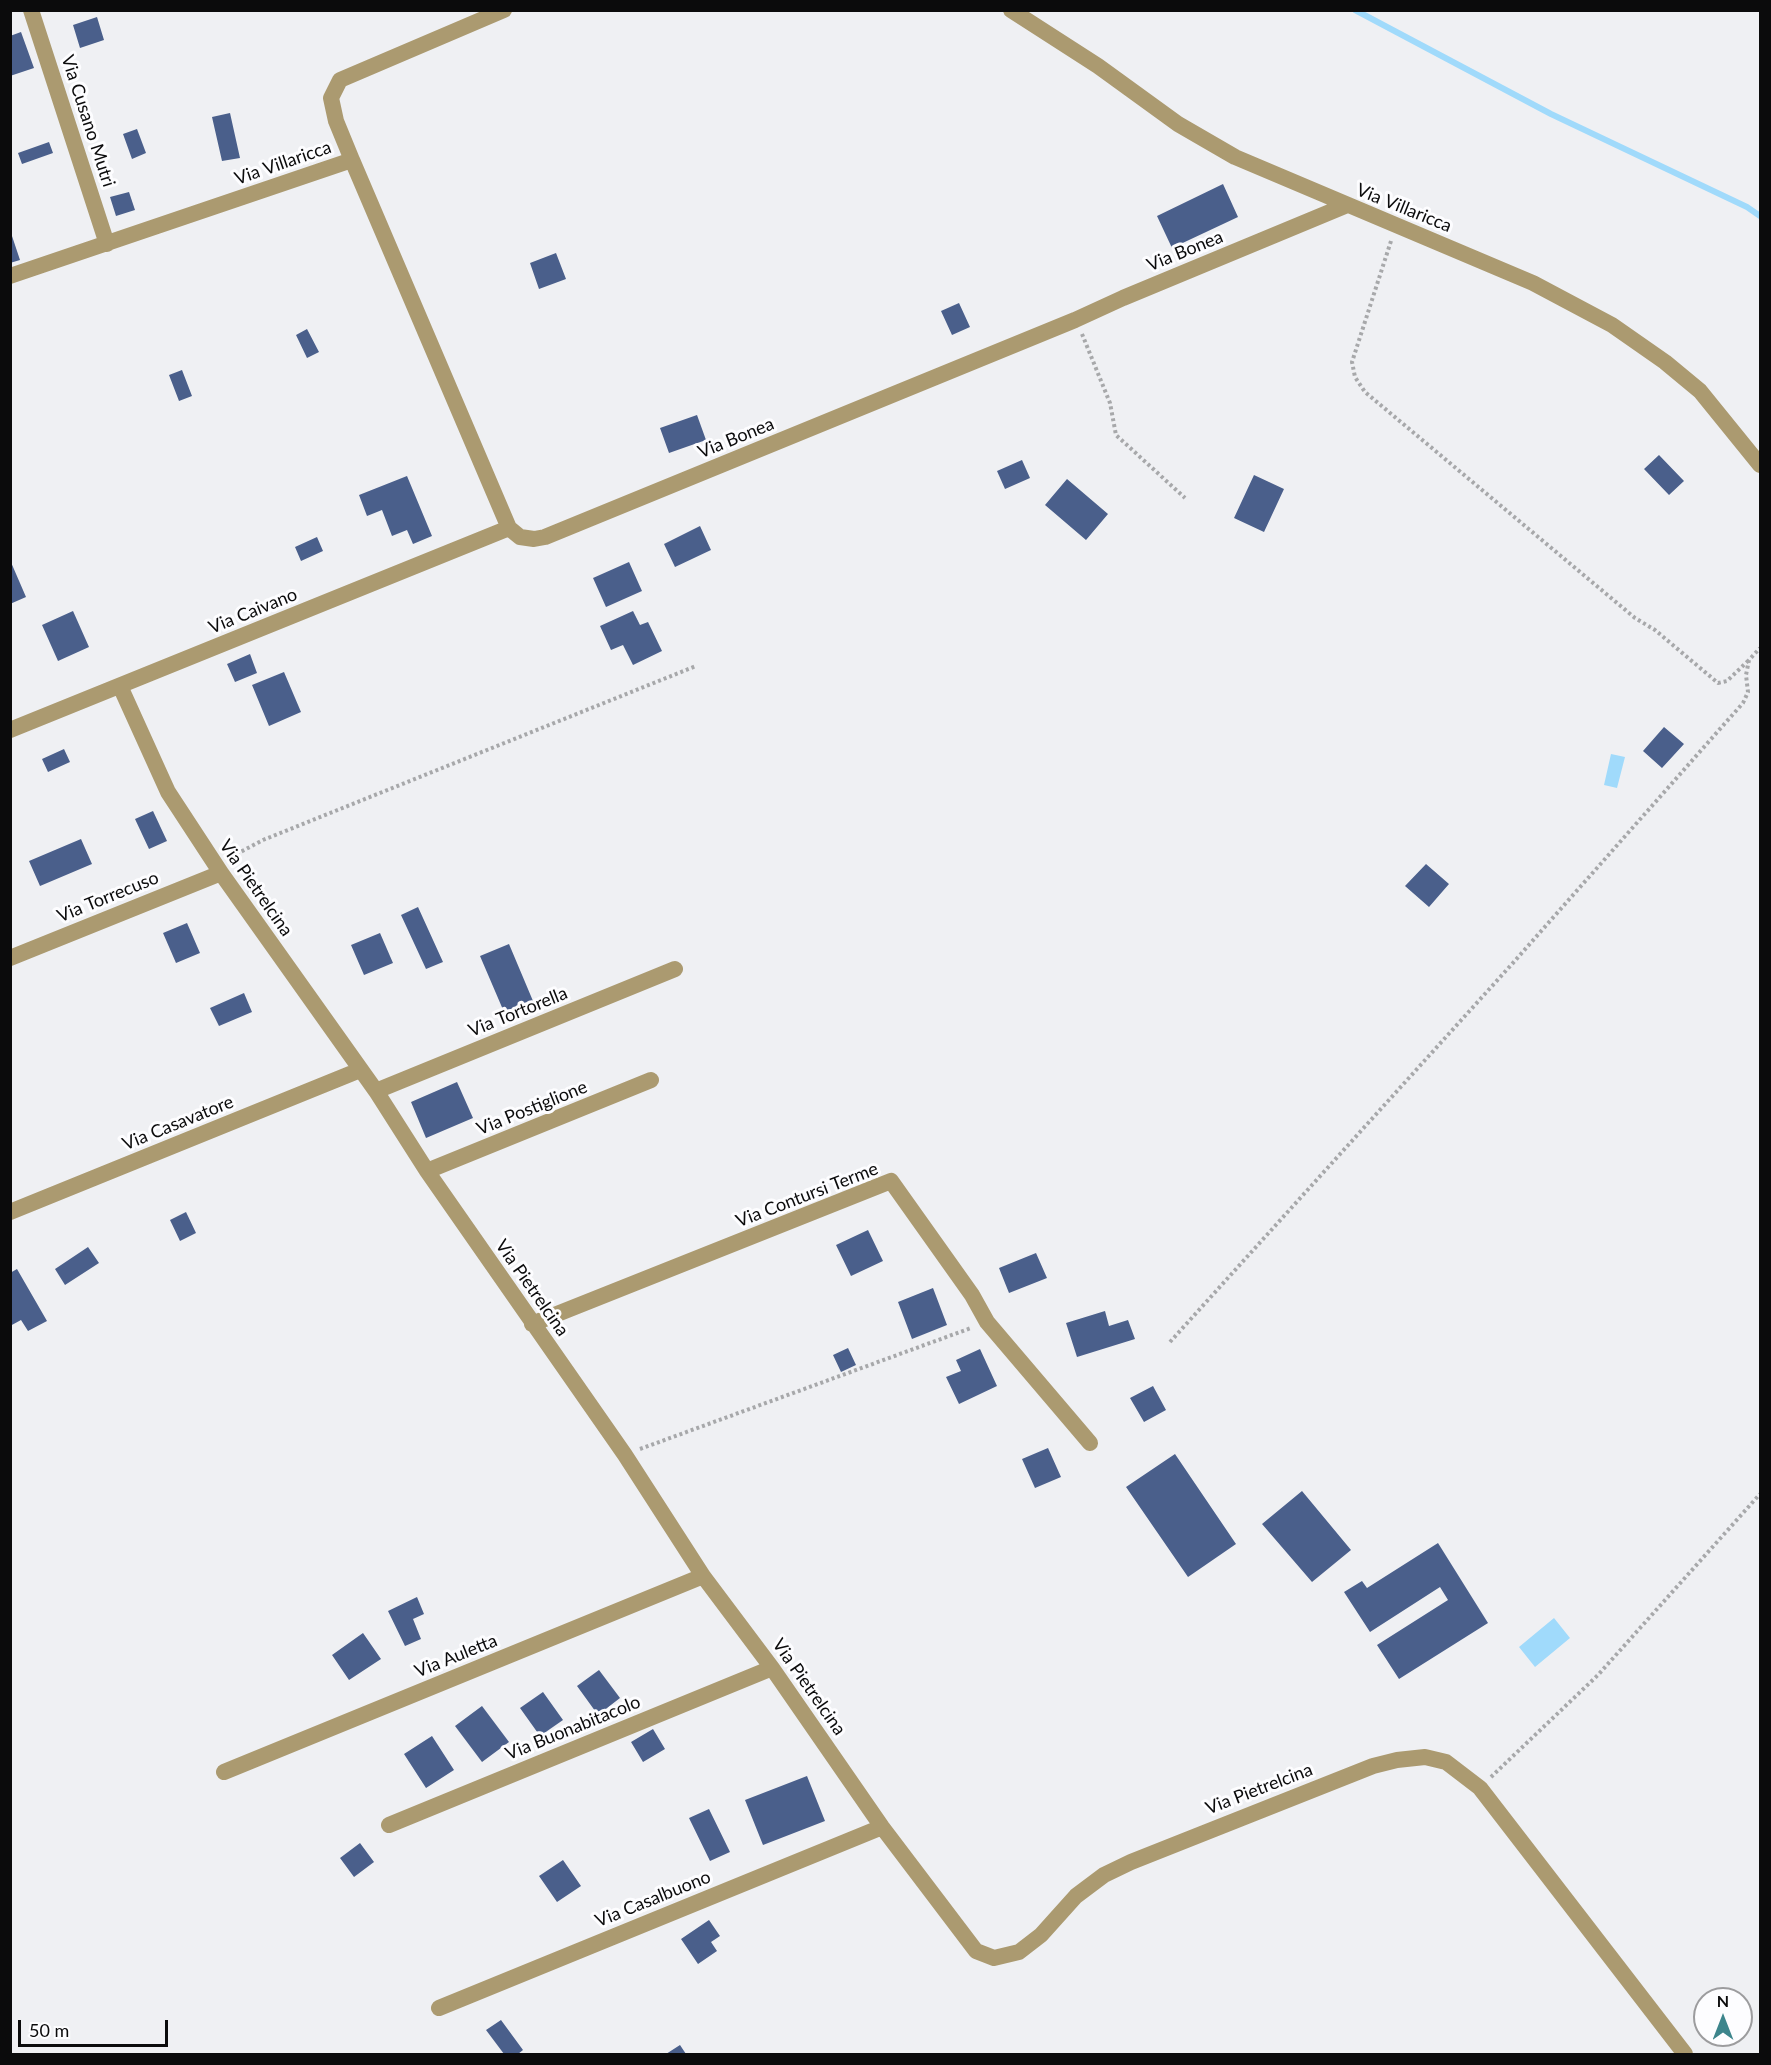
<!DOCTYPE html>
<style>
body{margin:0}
#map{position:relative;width:1771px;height:2065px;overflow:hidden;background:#eff0f3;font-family:Lato,sans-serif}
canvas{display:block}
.frame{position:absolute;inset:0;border:12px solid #0b0b0c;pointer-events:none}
.north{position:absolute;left:1693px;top:1987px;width:60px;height:60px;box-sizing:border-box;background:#fdfdff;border:2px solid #9c9c9e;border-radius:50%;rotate:0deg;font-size:16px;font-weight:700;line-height:24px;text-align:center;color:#0b0b0c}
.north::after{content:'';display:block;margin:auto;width:21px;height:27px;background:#3d858c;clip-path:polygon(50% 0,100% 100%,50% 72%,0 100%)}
.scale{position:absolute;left:18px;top:2020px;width:150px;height:27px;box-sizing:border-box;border:3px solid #0b0b0c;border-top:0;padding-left:8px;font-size:18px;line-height:21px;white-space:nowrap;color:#0b0b0c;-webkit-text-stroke:4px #fdfdff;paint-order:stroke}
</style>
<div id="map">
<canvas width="1771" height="2065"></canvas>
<div class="frame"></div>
<div class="north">N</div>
<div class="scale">50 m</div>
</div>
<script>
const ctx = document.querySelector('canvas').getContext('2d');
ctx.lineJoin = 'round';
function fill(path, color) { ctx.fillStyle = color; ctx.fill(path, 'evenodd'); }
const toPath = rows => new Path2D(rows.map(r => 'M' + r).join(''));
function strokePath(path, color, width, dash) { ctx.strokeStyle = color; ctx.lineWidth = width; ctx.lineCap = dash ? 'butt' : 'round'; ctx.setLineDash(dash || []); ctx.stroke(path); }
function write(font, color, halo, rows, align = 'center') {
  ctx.font = font + ' Lato,sans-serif'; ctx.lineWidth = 6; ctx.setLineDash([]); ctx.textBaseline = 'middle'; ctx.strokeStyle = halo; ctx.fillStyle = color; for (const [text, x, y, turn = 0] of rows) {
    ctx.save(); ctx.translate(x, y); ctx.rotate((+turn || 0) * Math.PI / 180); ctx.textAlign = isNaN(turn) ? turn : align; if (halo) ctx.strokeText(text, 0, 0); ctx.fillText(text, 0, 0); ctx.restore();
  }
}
fill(toPath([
 [1611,754,1625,757,1617,788,1604,785],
 [1554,1618,1570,1638,1535,1667,1519,1647]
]), '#a0dafb');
strokePath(toPath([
 [1355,10,1551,114,1747,207,1760,216]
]), '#a0dafb', 6);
fill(toPath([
 [97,17,104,40,80,48,73,25],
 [21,32,34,68,10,76,10,36],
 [230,113,240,158,222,161,212,117],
 [137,129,146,153,132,159,123,134],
 [49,142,53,153,22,164,18,153],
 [1223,184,1238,217,1172,248,1157,216],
 [129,192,135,210,116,216,110,197],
 [11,233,20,260,10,263,10,234],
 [556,253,566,279,539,289,530,263],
 [959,303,970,327,952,335,941,311],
 [307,329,319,352,307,358,296,335],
 [182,370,192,396,179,401,169,375],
 [697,415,706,440,669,453,660,428],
 [1659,455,1684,481,1669,495,1644,469],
 [1022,460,1030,478,1005,489,997,471],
 [1254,475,1284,489,1264,532,1234,518],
 [407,476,432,536,413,544,407,530,392,536,382,510,367,516,359,495],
 [1067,479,1108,514,1086,540,1045,505],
 [700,526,711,550,675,567,664,544],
 [317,537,323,551,301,561,295,547],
 [10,560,26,597,10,604],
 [629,562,642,591,606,607,593,578],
 [73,611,89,647,58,661,42,625],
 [633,611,640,625,648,622,662,651,633,665,623,645,611,650,600,626],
 [250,654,257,673,235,682,227,664],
 [284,672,301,712,269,726,252,685],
 [1664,727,1684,744,1662,768,1643,751],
 [64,749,70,762,48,772,42,759],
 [153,811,167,841,149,849,135,819],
 [81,839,92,864,40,886,29,861],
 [1426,864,1449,884,1429,907,1405,886],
 [418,907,443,962,426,969,401,915],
 [187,923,200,953,176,963,163,933],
 [380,933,393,963,364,975,351,945],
 [509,944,533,1001,504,1012,480,956],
 [244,993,252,1012,219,1026,210,1008],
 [457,1082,473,1118,426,1138,411,1102],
 [186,1212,196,1233,180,1241,170,1220],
 [868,1230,883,1261,851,1276,836,1245],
 [88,1247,99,1263,65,1285,55,1269],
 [1036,1253,1047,1278,1009,1293,999,1268],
 [17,1269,47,1321,28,1331,21,1320,10,1326,10,1273],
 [933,1288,947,1325,912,1339,898,1302],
 [1105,1311,1109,1326,1128,1320,1135,1339,1077,1357,1066,1323],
 [848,1348,856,1365,841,1372,833,1355],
 [980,1349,997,1386,959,1404,946,1377,961,1371,956,1360],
 [1153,1386,1166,1410,1144,1422,1130,1398],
 [1048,1448,1061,1477,1035,1488,1022,1459],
 [1175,1454,1236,1544,1188,1577,1126,1487],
 [1302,1491,1351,1550,1312,1582,1262,1524],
 [1438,1543,1488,1623,1399,1679,1377,1645,1448,1600,1440,1587,1370,1632,1344,1592,1362,1581,1367,1588],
 [417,1597,424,1614,413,1619,421,1639,405,1646,388,1611],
 [363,1633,381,1659,349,1680,332,1655],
 [599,1670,620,1698,598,1715,577,1686],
 [543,1692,563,1720,540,1736,520,1708],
 [482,1706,509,1742,482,1762,455,1726],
 [653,1729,665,1749,643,1762,631,1742],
 [432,1736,454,1770,426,1788,404,1754],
 [807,1776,825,1821,763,1845,745,1800],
 [709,1809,730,1852,710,1861,689,1818],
 [360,1843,374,1862,354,1877,340,1858],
 [563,1860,581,1886,557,1902,539,1876],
 [709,1920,720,1936,711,1942,717,1951,698,1964,681,1939],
 [501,2020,523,2050,518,2054,504,2054,486,2030],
 [680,2045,686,2054,666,2054]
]), '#4a5f8b');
strokePath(toPath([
 [1391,241,1352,362,1355,377,1365,392,1635,618,1655,630,1718,683,1727,681,1749,660],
 [1082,334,1110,403,1116,435,1185,498],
 [231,857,263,840,696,666],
 [1170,1342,1512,964,1743,703,1748,692,1746,675,1749,660,1760,648],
 [640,1449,971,1328],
 [1491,1777,1598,1675,1760,1494]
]), '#a7a8aa', 4, [3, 3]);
strokePath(toPath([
 [31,10,107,244],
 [1011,10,1098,66,1178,124,1235,157,1533,283,1612,325,1665,362,1700,391,1760,465],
 [352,160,509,528,520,537,534,539,545,537,1075,320,1123,298,1347,205],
 [10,276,352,160,336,121,331,98,340,80,504,10],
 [120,686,168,792,221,873,376,1091,427,1171,625,1455,703,1576,772,1668,882,1827,976,1951,994,1958,1019,1952,1041,1935,1076,1896,1104,1875,1131,1862,1373,1766,1397,1760,1425,1757,1446,1762,1480,1788,1685,2054],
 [10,730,509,528],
 [10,958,221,873],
 [376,1091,675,969],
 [427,1171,651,1080],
 [10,1212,360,1070],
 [532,1324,891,1181,972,1295,987,1322,1090,1443],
 [224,1772,703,1576],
 [389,1825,772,1668],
 [439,2008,882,1827]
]), '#ab9a70', 16);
write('18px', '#0b0b0c', '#fdfdff', [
 ["Via Cusano Mutri",88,121,72],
 ["Via Villaricca",283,163,-19],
 ["Via Villaricca",1404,208,22],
 ["Via Bonea",1185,251,-22],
 ["Via Bonea",736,438,-22],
 ["Via Caivano",253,611,-22],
 ["Via Pietrelcina",256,888,55],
 ["Via Torrecuso",108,897,-22],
 ["Via Tortorella",518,1012,-22],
 ["Via Postiglione",532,1108,-22],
 ["Via Casavatore",178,1123,-22],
 ["Via Contursi Terme",807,1195,-21],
 ["Via Pietrelcina",532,1288,55],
 ["Via Auletta",456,1656,-22],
 ["Via Pietrelcina",809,1687,55],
 ["Via Buonabitacolo",573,1728,-22],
 ["Via Pietrelcina",1259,1789,-21],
 ["Via Casalbuono",653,1899,-22]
]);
</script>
